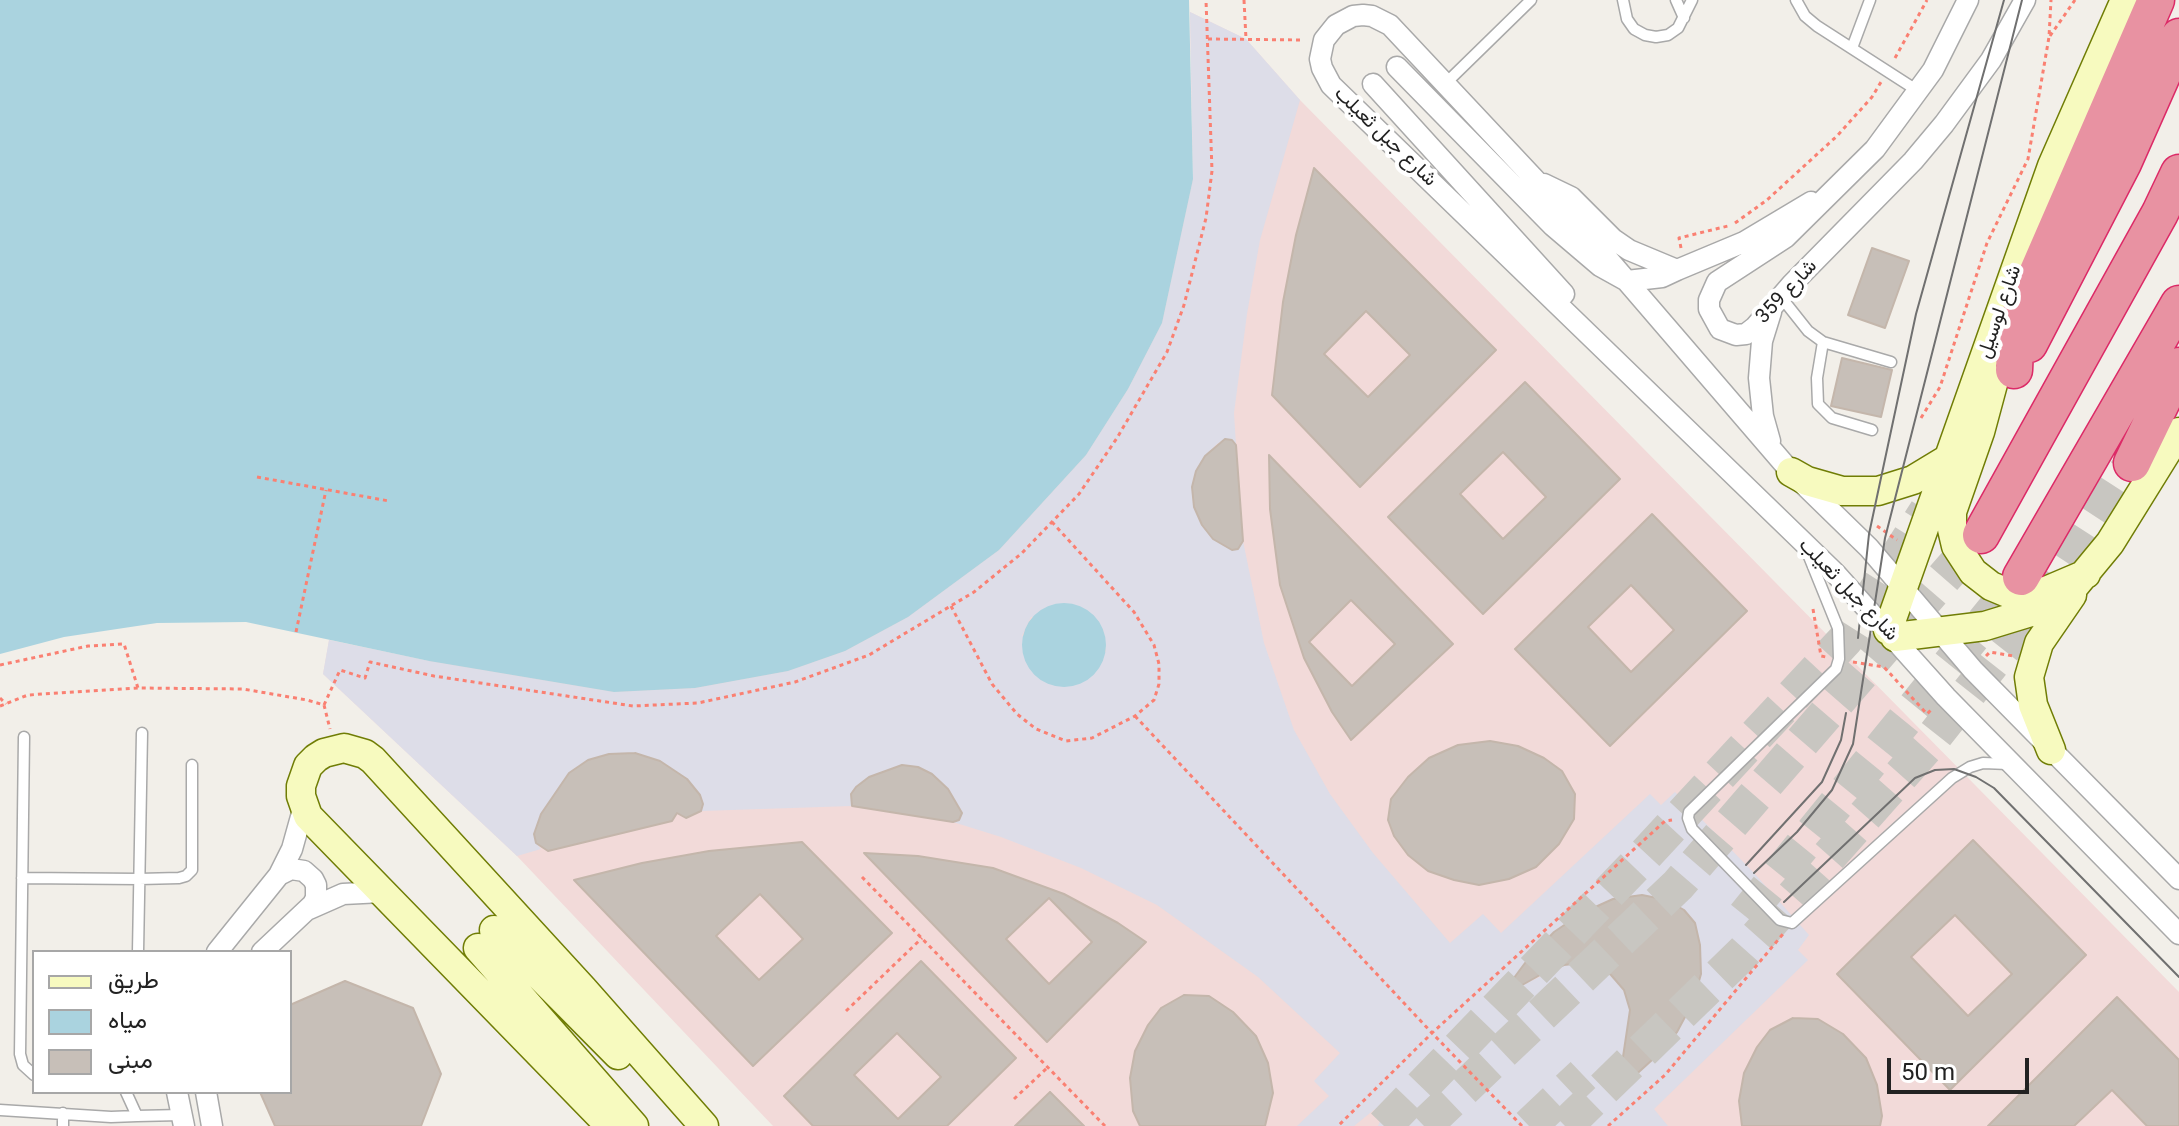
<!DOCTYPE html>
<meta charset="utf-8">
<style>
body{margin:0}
#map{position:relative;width:2179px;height:1126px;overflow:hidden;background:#f2efe9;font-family:Roboto,Vazirmatn,sans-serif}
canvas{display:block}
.legend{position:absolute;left:32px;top:950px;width:260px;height:144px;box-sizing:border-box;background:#fff;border:2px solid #a7a7a7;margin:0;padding:10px 14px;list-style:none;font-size:24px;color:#222}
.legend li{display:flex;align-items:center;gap:16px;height:40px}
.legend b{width:40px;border:2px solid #a7a7a7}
.scale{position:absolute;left:1887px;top:1058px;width:142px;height:36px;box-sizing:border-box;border:4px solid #222;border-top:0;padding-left:10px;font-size:24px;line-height:28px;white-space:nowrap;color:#222;-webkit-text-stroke:6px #fff;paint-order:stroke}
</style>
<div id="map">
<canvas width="2179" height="1126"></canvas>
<ul class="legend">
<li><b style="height:10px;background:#f7fabf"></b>طريق</li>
<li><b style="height:22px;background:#aad3df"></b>مياه</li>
<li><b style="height:22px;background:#c7bfb8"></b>مبنى</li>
</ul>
<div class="scale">50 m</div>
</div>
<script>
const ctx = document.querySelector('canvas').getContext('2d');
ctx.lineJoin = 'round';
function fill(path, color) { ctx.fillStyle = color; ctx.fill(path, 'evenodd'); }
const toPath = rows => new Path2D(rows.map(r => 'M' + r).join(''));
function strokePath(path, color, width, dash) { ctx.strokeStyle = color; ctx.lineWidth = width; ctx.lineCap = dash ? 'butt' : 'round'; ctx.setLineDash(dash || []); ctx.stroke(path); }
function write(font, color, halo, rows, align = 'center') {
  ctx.font = font + ' Roboto,Vazirmatn,sans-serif'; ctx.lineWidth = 8; ctx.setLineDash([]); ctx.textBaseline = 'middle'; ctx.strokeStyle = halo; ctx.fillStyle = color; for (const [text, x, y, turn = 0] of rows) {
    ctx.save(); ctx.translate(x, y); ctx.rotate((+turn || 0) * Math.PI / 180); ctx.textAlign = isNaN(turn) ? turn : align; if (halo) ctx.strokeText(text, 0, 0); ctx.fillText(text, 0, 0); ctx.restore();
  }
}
fill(toPath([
 [1190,12,1246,39,1300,100,2179,992,2179,1126,773,1126,517,856,323,674,329,640,429,661,1193,179]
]), '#f2dad9');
fill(toPath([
 [1190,12,1246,39,1300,100,1260,240,1247,314,1234,413,1236,445,1225,439,1217,444,1205,456,1196,470,1192,487,1194,507,1202,525,1213,539,1232,550,1238,549,1243,541,1264,643,1294,730,1330,794,1373,853,1450,943,1483,914,1501,933,1650,794,1661,805,1675,792,1754,873,1809,935,1798,950,1808,960,1654,1109,1668,1126,1378,1126,1382,1117,1375,1109,1354,1126,1297,1126,1329,1096,1314,1081,1340,1053,1258,977,1157,905,1081,868,1001,837,953,822,959,820,961,813,949,789,932,774,918,768,901,765,869,777,851,793,852,806,701,811,703,804,700,795,687,779,660,761,635,753,588,760,569,773,541,814,534,834,536,843,541,849,517,856,323,674,329,640,429,661,614,692,695,688,788,671,845,651,908,617,999,550,1086,455,1128,389,1162,323,1193,179],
 [1031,617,1103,629,1106,652,1022,636],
 [1642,895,1667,900,1684,910,1695,923,1700,945,1701,973,1693,1002,1677,1032,1652,1060,1618,1090,1610,1081,1623,1057,1630,1010,1624,990,1611,975,1599,967,1581,963,1564,965,1519,987,1513,980,1528,959,1554,932,1582,913,1613,899]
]), '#dddde8');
fill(toPath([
 [0,0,1189,0,1193,179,1162,323,1128,389,1086,455,999,550,908,617,845,651,788,671,695,688,614,692,429,661,246,622,157,623,64,637,0,654],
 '1022 645a42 42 0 1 1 84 0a42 42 0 1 1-84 0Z'
]), '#aad3df');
const building = toPath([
 [1314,168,1496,350,1360,487,1272,395,1283,302,1296,235,1314,168],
 [1366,311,1410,355,1368,397,1324,354,1366,311],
 [1872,248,1909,261,1885,328,1848,315,1872,248],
 [1842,358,1892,370,1881,417,1831,406,1842,358],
 [1525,382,1620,479,1483,614,1388,517,1525,382],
 [1503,452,1546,497,1503,539,1460,494,1503,452],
 [1225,439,1232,440,1236,445,1243,541,1238,549,1232,550,1213,539,1202,525,1194,507,1192,487,1196,471,1205,456,1225,439],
 [1269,455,1453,644,1351,740,1332,712,1304,658,1280,585,1270,509,1269,455],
 [1351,600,1395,644,1352,686,1309,642,1351,600],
 [1652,514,1747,611,1610,746,1515,649,1652,514],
 [1631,585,1674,630,1631,672,1588,627,1631,585],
 [1490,741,1518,746,1544,758,1562,771,1575,794,1574,819,1559,844,1536,867,1509,879,1479,885,1454,880,1428,871,1408,855,1394,836,1388,820,1391,799,1408,777,1429,758,1458,745,1490,741],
 [635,753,660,761,687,779,700,795,703,804,701,811,686,818,677,813,672,821,548,851,536,843,534,834,541,814,569,773,588,760,609,754,635,753],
 [902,765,918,767,932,774,948,789,962,813,959,820,953,822,852,806,851,794,856,787,869,777,902,765],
 [1973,840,2086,955,1950,1090,1837,974,1973,840],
 [1955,915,2012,974,1968,1016,1911,957,1955,915],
 [802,842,892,933,753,1066,574,880,642,863,709,851,802,842],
 [760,894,803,939,759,980,716,936,760,894],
 [864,853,918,856,993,868,1064,894,1118,923,1146,942,1047,1042,864,853],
 [1049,898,1092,942,1049,984,1006,939,1049,898],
 [1642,895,1667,900,1684,910,1695,923,1700,945,1701,974,1693,1002,1677,1032,1652,1060,1618,1091,1610,1081,1623,1057,1630,1010,1624,990,1611,975,1599,967,1581,963,1564,965,1540,975,1499,998,1528,959,1554,932,1582,913,1613,899,1642,895],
 [921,961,1016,1058,947,1126,813,1126,784,1096,921,961],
 [897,1033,941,1077,898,1119,854,1075,897,1033],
 [345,981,413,1008,441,1074,421,1126,275,1126,260,1092,290,1092,290,1005,345,981],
 [1184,995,1209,996,1233,1012,1256,1036,1268,1063,1273,1093,1265,1126,1140,1126,1133,1111,1130,1078,1135,1051,1148,1025,1161,1008,1184,995],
 [2117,997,2179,1060,2179,1126,2147,1126,2112,1090,2074,1126,1988,1126,2117,997],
 [1793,1018,1818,1019,1843,1034,1866,1058,1877,1085,1882,1116,1880,1126,1742,1126,1739,1101,1744,1073,1757,1047,1770,1030,1793,1018],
 [1050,1092,1084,1126,1015,1126,1050,1092]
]);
fill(building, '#c7bfb8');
strokePath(building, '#c4b6ab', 2);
strokePath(toPath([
 [1745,916,2021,577],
 [1384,1126,1645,855,1845,640,1927,511],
 [1424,1126,1678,885,1981,535],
 [1529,1126,1583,1075],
 [1565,1126,1744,952,1925,748,2046,595,2132,463]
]), '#c8c6c1', 36, [36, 18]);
const lane = toPath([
 [1623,0,1627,19,1634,29,1645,35,1656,37,1668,35,1678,28,1692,0],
 [1676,0,1684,18],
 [1796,0,1805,16,1817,26,1918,91],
 [1852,48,1870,0],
 [1445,84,1531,0],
 [1781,297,1808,331,1823,342,1891,362],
 [1823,342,1817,378,1818,404,1832,418,1872,430],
 [1808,554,1838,628,1839,659,1836,669,1689,812,1688,818,1692,829,1780,920,1792,923,1952,778,1970,767,1983,763,2008,764],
 [24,737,20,1054,23,1065,34,1075],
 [22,878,139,879,179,878,186,876,192,870,192,765],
 [138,952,142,733],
 [126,1092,137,1116,181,1115],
 [0,1110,111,1117,137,1116],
 [63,1126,63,1113]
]);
const street = toPath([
 [1968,0,1933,70,1875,149,1786,237,1717,282,1709,300,1709,309,1720,329,1736,335,1746,334,1755,327,1792,284,1913,161,1944,124,1991,60,2025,0],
 [1397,67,1553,226,1600,266,1627,281,1662,277,1677,270],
 [1373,84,1564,294],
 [1544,184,1571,197,1613,239,1629,250,1677,270,1744,242,1811,202],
 [1770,441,1763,416,1759,378,1762,341,1771,312],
 [279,875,292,849,304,806],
 [2179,879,1973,670,1869,548,1791,472,1588,236,1390,25,1372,16,1363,15,1353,16,1336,25,1324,40,1320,59,1322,68,1331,85,1835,573,1946,697,2179,934],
 [309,909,343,894,382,892],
 [217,952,279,875,291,869,304,871,313,879,316,885,316,898,313,904,262,952],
 [177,1092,184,1126],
 [206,1092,212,1126]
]);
const secondary = toPath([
 [1994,380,1980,432,1952,512,1952,529,1956,546,1973,572,1991,586,2010,594,2046,591,2086,574],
 [1791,472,1807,481,1842,491,1878,491,1913,480,1951,457],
 [1888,630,2052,166,2125,0],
 [1895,637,1985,626,2034,611,2067,595,2110,543,2179,432],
 [2051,750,2033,705,2029,677,2039,643,2072,595],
 [494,930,618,1055],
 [478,948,634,1126],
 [610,1126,308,816,301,796,301,786,308,766,316,758,324,753,344,748,365,754,373,760,583,989,704,1126]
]);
const highway = toPath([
 [2029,344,2123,163,2179,37],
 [2014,370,2016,326,2023,306,2156,0],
 [2132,463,2179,366],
 [1981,535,2160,213,2179,173],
 [2021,577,2179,304]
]);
strokePath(lane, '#a9a9a9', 13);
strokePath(street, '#a9a9a9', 23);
strokePath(secondary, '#707d05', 31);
strokePath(highway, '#dc2a67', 39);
strokePath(toPath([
 [1244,0,1246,39],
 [2050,36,2075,0],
 [1208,39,1304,40],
 [1895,58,1927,0],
 [1735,223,1767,200,1837,136,1872,97,1881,82],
 [1681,248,1679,238,1728,226],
 [1921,418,1940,387,1987,243,2028,159,2049,37,2051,0],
 [257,477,389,501],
 [1877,526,1897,540],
 [951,606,992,684,1017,714,1036,729,1066,741,1092,738,1135,716,1154,700,1159,684,1159,664,1154,645,1134,612,1052,522],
 [1813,609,1821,656,1826,657],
 [296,632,326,490],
 [1986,656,1990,652,2013,656],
 [1853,662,1884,667,1927,714,1931,710],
 [0,665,88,646,124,644,138,688,243,689,307,700,324,705,330,729],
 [0,698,6,704],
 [324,705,340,670,365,678,370,662,434,676,633,706,698,703,795,682,869,655,974,592,1022,553,1079,494,1117,438,1167,352,1184,305,1206,218,1212,171,1206,0],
 [0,706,28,695,138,688],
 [1135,716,1432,1033,1338,1126],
 [862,877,1105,1126],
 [846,1011,922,938],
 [1014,1099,1048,1067],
 [1522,1126,1432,1033,1665,821,1672,820],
 [1608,1126,1665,1075,1783,934]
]), '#fa8072', 3, [4, 4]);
strokePath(lane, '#fff', 10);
strokePath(street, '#fff', 20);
strokePath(secondary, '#f7fabf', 28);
strokePath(highway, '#e892a2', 36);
strokePath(toPath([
 [1858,638,1869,534,1916,314,2004,0],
 [1746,865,1822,782,1841,740,1846,713],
 [1754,873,1797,832,1832,790,1853,744,1885,538,2022,0],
 [1784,902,1915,778,1935,770,1954,769,1976,777,1994,788,2179,977]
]), '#707070', 2);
write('20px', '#222', '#fff', [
 ["شارع جبل ثعيلب",1385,137,44],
 ["شارع 359",1787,292,-47],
 ["شارع لوسيل",2000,312,-71],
 ["شارع جبل ثعيلب",1848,590,46]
]);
</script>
